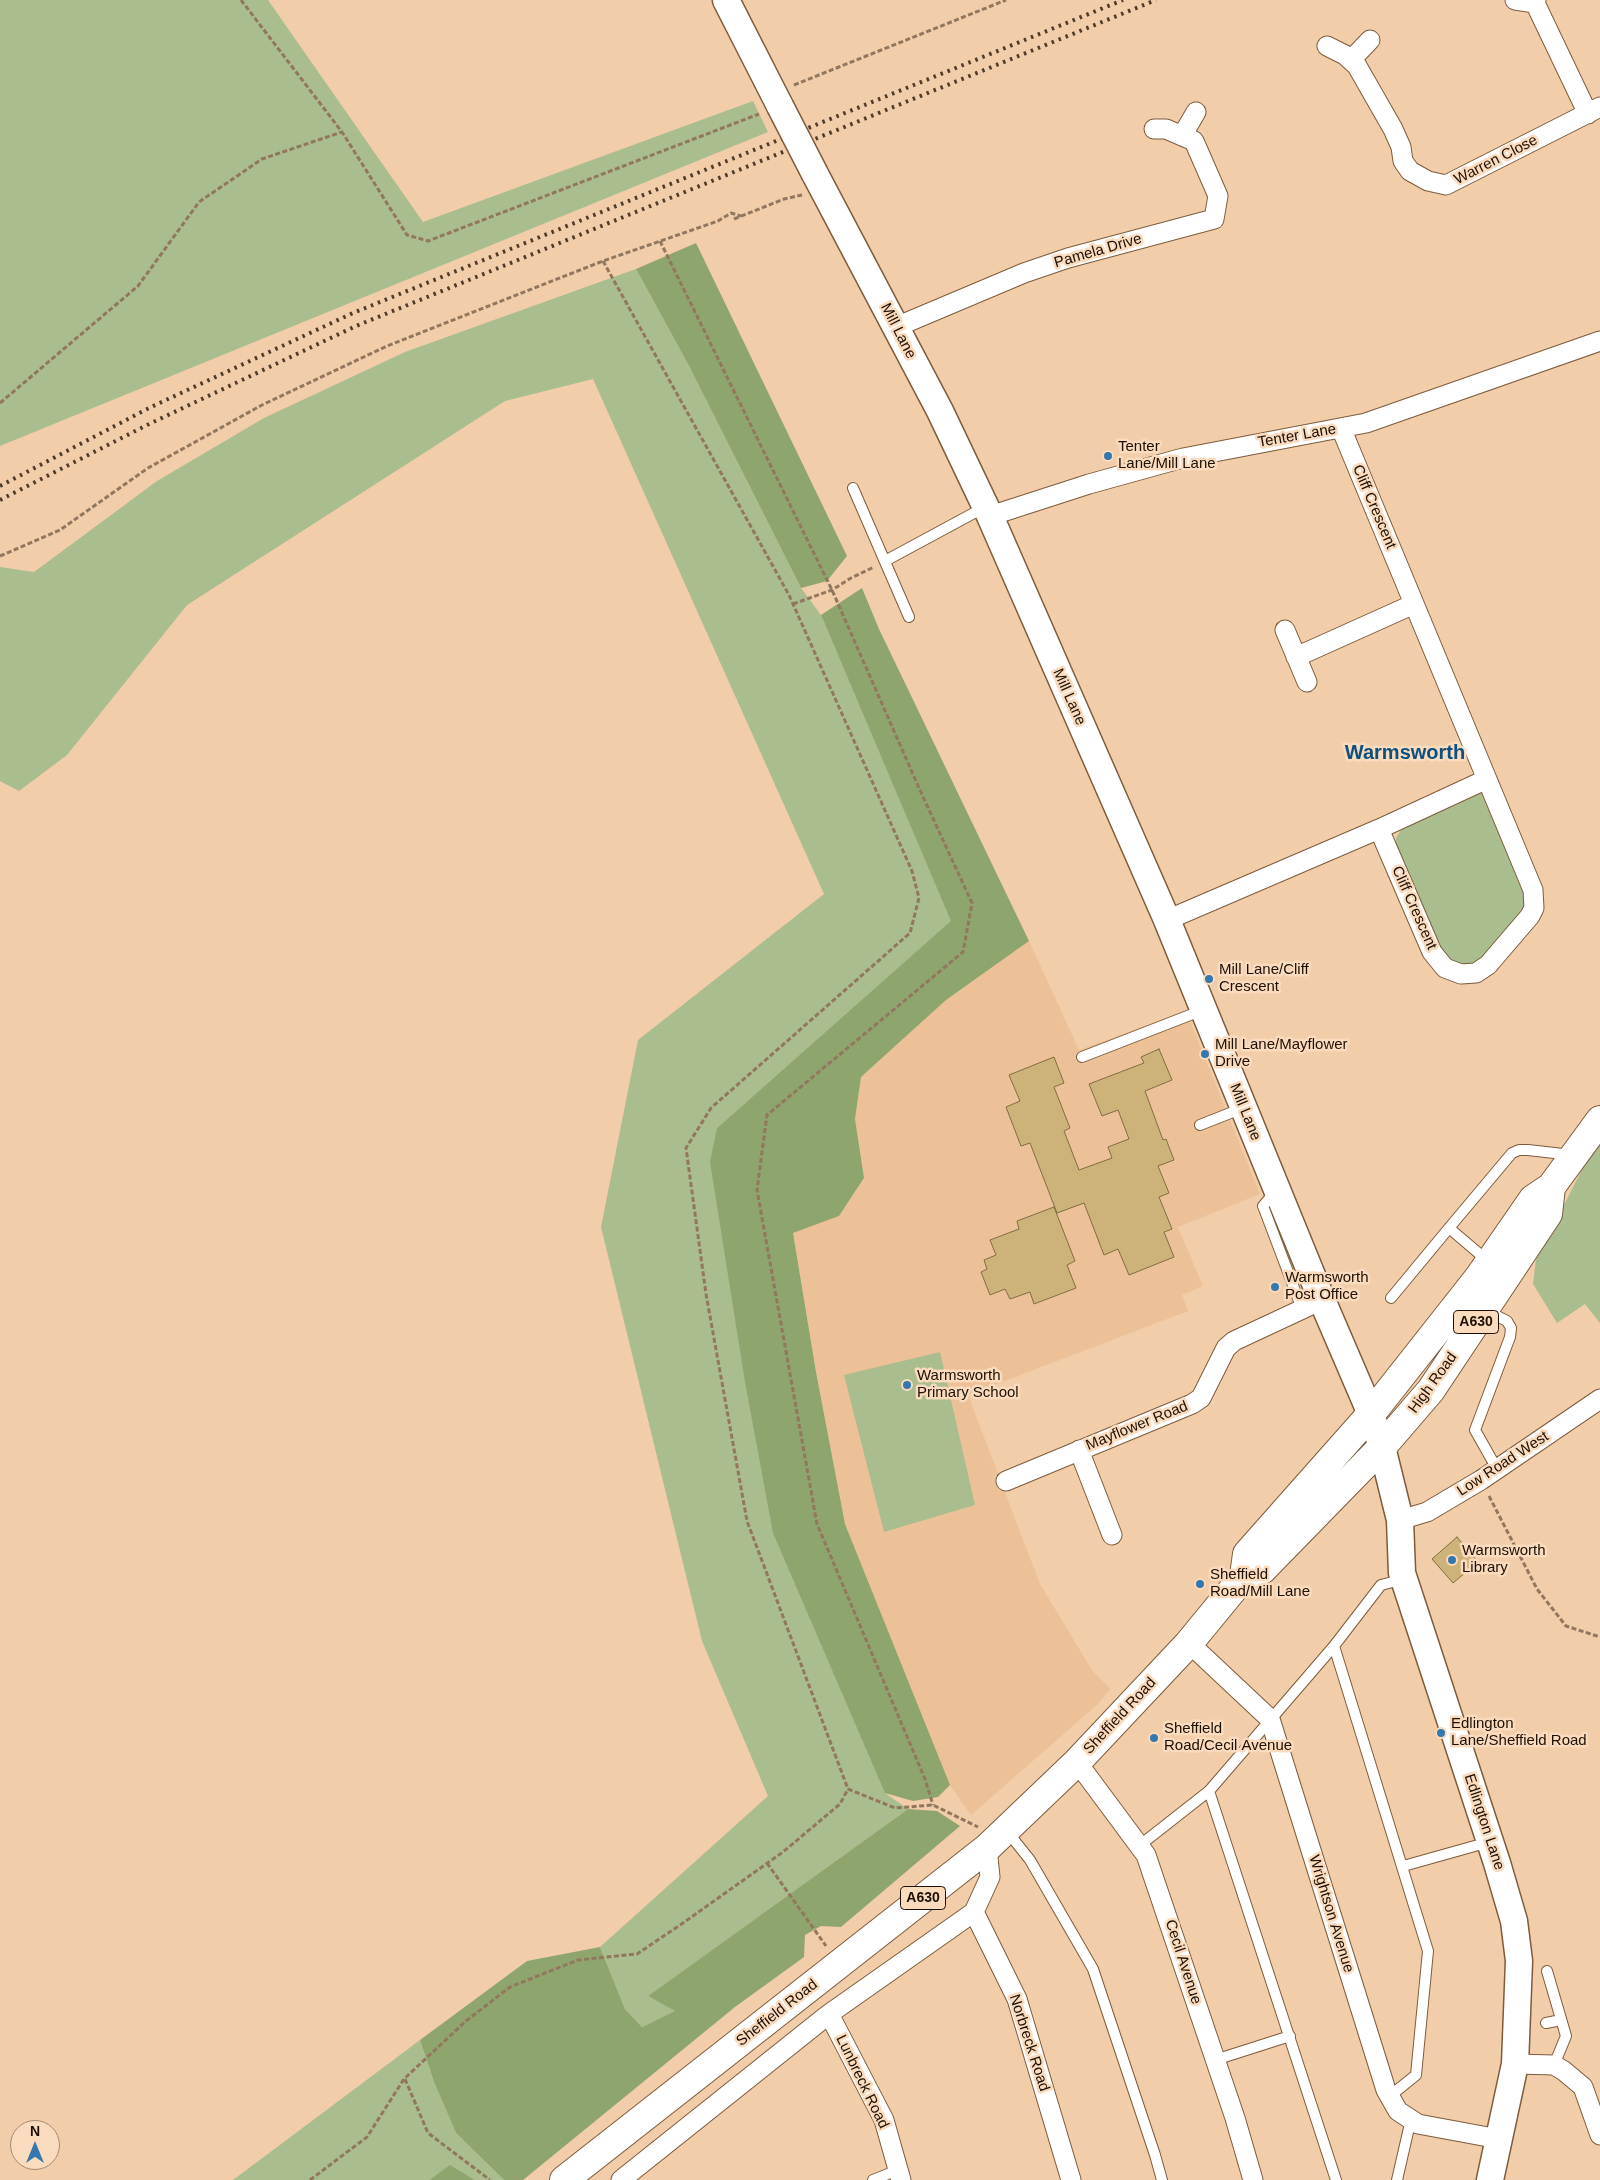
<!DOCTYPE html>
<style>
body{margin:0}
#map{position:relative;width:1600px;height:2180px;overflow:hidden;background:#f2cda9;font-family:Arial,sans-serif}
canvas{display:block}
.north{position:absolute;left:10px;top:2120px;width:50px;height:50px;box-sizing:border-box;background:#fadbbe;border:1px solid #a28a74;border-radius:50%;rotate:0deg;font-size:14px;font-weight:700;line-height:20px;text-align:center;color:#1d1004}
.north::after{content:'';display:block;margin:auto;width:18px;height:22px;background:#3578ad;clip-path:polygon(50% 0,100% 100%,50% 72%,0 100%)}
</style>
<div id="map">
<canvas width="1600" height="2180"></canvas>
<div class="north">N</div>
</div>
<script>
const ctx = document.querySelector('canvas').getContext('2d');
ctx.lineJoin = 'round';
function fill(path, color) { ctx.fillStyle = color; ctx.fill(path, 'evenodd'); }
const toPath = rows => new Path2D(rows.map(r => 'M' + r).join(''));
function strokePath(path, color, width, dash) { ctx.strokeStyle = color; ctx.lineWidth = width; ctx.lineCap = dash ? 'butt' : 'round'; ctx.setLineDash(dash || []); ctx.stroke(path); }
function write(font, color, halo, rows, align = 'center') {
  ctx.font = font + ' Arial,sans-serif'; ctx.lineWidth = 5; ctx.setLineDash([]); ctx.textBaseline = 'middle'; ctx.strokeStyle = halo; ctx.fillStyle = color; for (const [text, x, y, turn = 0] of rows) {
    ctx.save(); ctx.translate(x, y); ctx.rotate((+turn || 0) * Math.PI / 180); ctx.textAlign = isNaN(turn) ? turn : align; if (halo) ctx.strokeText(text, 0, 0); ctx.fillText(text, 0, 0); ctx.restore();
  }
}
fill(toPath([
 [1029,941,1079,1050,1186,1011,1260,1194,1178,1227,1203,1286,1182,1295,1188,1311,968,1395,1040,1584,1092,1670,1110,1689,1098,1704,971,1815,950,1785,845,1524,816,1372,793,1233,839,1216,864,1179,855,1119,861,1077,946,1000]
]), '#ecc197');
fill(toPath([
 [0,0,268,0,423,222,753,101,768,132,0,446],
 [636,269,689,366,801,588,821,615,952,921,717,1128,885,1793,908,1809,648,1996,676,2011,642,2027,625,2009,600,1947,768,1796,702,1641,601,1227,638,1040,824,894,593,379,505,401,187,605,67,755,19,791,0,781,0,567,34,572,157,481,264,418,405,352],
 [1481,792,1525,894,1526,903,1524,910,1483,960,1472,965,1462,967,1444,958,1396,850,1396,838,1402,828,1414,819],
 [1600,1140,1600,1323,1585,1304,1557,1323,1533,1284,1536,1259,1589,1156],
 [940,1352,975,1505,884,1532,844,1375],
 [420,2040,434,2082,456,2133,504,2180,475,2180,450,2166,429,2180,233,2180]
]), '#aabd8e');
fill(toPath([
 [696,243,847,556,827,581,801,588,689,366,636,269],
 [862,588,879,629,1029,941,946,1000,861,1077,855,1119,864,1178,839,1216,793,1233,816,1372,845,1524,950,1785,938,1797,913,1801,885,1793,773,1533,745,1382,710,1162,717,1128,951,921,821,615],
 [908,1809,937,1811,960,1826,841,1927,821,1926,805,1935,804,1957,735,2007,523,2180,504,2180,456,2133,434,2082,420,2040,527,1961,600,1947,625,2009,642,2027,675,2011,648,1996],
 [450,2165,475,2180,429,2180]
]), '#8fa56e');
const building = toPath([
 [1159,1049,1172,1080,1145,1091,1163,1140,1166,1139,1174,1160,1158,1166,1169,1193,1159,1197,1172,1229,1164,1232,1174,1257,1129,1275,1118,1249,1104,1255,1084,1203,1057,1213,1030,1143,1021,1146,1006,1107,1020,1101,1009,1075,1054,1057,1064,1083,1054,1087,1070,1128,1064,1131,1079,1170,1112,1158,1108,1147,1129,1139,1118,1110,1102,1116,1089,1084,1144,1063,1141,1057,1159,1049],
 [1054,1207,1075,1261,1067,1265,1076,1288,1034,1304,1030,1292,1010,1299,1005,1289,990,1295,981,1272,987,1269,984,1260,996,1255,990,1240,1019,1229,1017,1221,1054,1207],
 [1457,1537,1478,1562,1453,1583,1432,1559,1457,1537]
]);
fill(building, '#cdb37a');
strokePath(building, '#816d43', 1);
const lane = toPath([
 [853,488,909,617],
 [885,561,985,507],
 [1082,1057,1203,1010],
 [1200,1125,1243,1108],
 [1275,1192,1263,1206,1302,1309],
 [1489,1262,1449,1228,1512,1153,1519,1150,1528,1150,1572,1155],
 [1391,1298,1449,1228],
 [1485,1310,1507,1321,1511,1328,1510,1337,1475,1430,1497,1469],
 [1334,1646,1428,1951,1416,2075,1390,2096],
 [1006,1830,1030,1860,1093,1969,1155,2155,1162,2180],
 [1139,1846,1209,1791],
 [1403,1865,1407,1865,1489,1842],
 [1547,1971,1566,2036,1554,2065],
 [1546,2023,1561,2020],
 [1215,2060,1290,2036],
 [873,2180,898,2170],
 [1336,2180,1209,1791,1334,1646,1381,1585,1404,1579],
 [1397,2180,1411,2119]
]);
const street = toPath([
 [1515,0,1535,3,1536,0],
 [1535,3,1588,114],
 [1327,46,1345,55,1357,66,1393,129,1401,147,1403,161,1410,171,1428,181,1446,185,1600,107],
 [1351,60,1370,40],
 [1182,136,1196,112],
 [896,327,1024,273,1068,258,1214,219,1218,196,1194,141,1166,129,1154,129],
 [1341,428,1533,890,1534,908,1530,916,1488,965,1476,973,1461,974,1445,968,1432,952,1379,829],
 [990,516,1089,484,1183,458,1366,423,1600,341],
 [1285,630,1307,682],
 [1296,657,1414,604],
 [1167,920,1379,829,1485,780],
 [1079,1450,1112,1535],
 [1006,1481,1192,1404,1201,1398,1226,1348,1234,1341,1322,1300],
 [1400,1520,1427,1512,1481,1480,1600,1399],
 [1189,1643,1270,1719,1386,2090,1398,2111,1418,2124,1499,2139],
 [1077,1762,1146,1855,1235,2118,1253,2180],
 [974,1912,1017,1999,1071,2180],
 [829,2014,884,2120,901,2180],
 [1515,2064,1554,2065,1564,2071,1583,2087,1600,2135],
 [621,2180,829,2014,974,1912,990,1877,987,1848]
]);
const secondary = toPath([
 [726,0,780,106],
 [815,174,940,411,990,516,1167,920,1322,1300,1371,1414,1382,1447,1400,1520,1402,1573,1497,1863,1514,1921,1519,1961,1515,2064,1490,2180]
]);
const primary = toPath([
 [1244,1576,1262,1570,1382,1447,1431,1390,1548,1214,1551,1187],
 [564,2180,987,1848,1077,1762,1189,1643,1244,1576,1247,1554,1371,1414,1479,1277,1533,1199,1551,1187,1600,1120]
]);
strokePath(lane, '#7d5c3b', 12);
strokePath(street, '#7d5c3b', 21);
strokePath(secondary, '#7d5c3b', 29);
strokePath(primary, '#7d5c3b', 30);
strokePath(toPath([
 [241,0,342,132,407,235,428,241,759,114],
 [794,85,1006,0],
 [734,219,784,199,802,195],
 [660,241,832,590,919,788,972,903,963,952,767,1115,757,1190,817,1524,925,1779,933,1805],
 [603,261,789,595,912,871,919,898,910,933,711,1108,686,1148,706,1294,747,1521,848,1789,895,1808,933,1805,978,1827],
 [0,403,138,286,199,202,262,159,342,132],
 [0,556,60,530,148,468,262,405,387,346,603,261,718,221,731,213,741,216],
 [793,604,832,590,851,578,874,567],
 [1489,1496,1537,1589,1566,1626,1600,1637],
 [767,1863,826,1946],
 [405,2079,428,2133,490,2180],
 [310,2180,367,2137,404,2079,466,2021,510,1987,578,1960,637,1954,683,1923,783,1852,840,1804,848,1789]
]), '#91775e', 3, [5, 2.5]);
strokePath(lane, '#fff', 10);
strokePath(street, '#fff', 19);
strokePath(secondary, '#fff', 26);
strokePath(primary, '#fff', 28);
strokePath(toPath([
 [0,486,151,407,353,313,1123,0],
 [0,500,147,425,356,326,1156,0]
]), '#4e3b2a', 4, [2.5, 5]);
const secondaryBridge = toPath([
 [780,106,815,174]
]);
strokePath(secondaryBridge, '#7d5c3b', 29, []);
strokePath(secondaryBridge, '#fff', 26);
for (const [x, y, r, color] of [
 [1108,456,5,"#3578ad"],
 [1209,979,5,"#3578ad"],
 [1205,1054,5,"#3578ad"],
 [1275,1287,5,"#3578ad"],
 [907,1385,5,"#3578ad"],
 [1452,1560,5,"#3578ad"],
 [1200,1584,5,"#3578ad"],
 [1441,1733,5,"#3578ad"],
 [1154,1738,5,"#3578ad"]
]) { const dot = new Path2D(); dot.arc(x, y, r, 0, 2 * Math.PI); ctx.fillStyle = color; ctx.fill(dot); strokePath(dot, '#fadbbe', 2); }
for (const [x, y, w] of [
 [1476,1322,45],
 [923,1898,45]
]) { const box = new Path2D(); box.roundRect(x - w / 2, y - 11.5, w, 23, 4); ctx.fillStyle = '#fadbbe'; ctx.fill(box); strokePath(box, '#1d1004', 1); }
write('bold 14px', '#1d1004', null, [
 ["A630",1476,1322],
 ["A630",923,1898]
]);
write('15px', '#1d1004', '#fadbbe', [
 ["Warren Close",1496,160,-27],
 ["Pamela Drive",1098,251,-16],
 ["Mill Lane",898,331,63],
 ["Tenter Lane",1297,436,-10],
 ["Cliff Crescent",1374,507,67],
 ["Mill Lane",1069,697,66],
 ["Cliff Crescent",1414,908,66],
 ["Mill Lane",1245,1112,68],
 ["High Road",1433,1383,-54],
 ["Mayflower Road",1137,1426,-22],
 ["Low Road West",1503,1464,-33],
 ["Sheffield Road",1120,1716,-47],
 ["Edlington Lane",1484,1822,72],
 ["Wrightson Avenue",1331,1914,73],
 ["Cecil Avenue",1183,1962,72],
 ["Sheffield Road",777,2013,-38],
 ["Norbreck Road",1029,2043,72],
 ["Lunbreck Road",862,2082,64]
]);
write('15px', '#1d1004', '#fadbbe', [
 ["Tenter",1118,447],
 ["Lane/Mill Lane",1118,464],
 ["Mill Lane/Cliff",1219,970],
 ["Crescent",1219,987],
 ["Mill Lane/Mayflower",1215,1045],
 ["Drive",1215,1062],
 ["Warmsworth",1285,1278],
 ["Post Office",1285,1295],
 ["Warmsworth",917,1376],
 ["Primary School",917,1393],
 ["Warmsworth",1462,1551],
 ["Library",1462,1568],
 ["Sheffield",1210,1575],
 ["Road/Mill Lane",1210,1592],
 ["Edlington",1451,1724],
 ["Lane/Sheffield Road",1451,1741],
 ["Sheffield",1164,1729],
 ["Road/Cecil Avenue",1164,1746]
], 'left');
write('bold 20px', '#0d507f', '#fadbbe', [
 ["Warmsworth",1405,753]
]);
</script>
